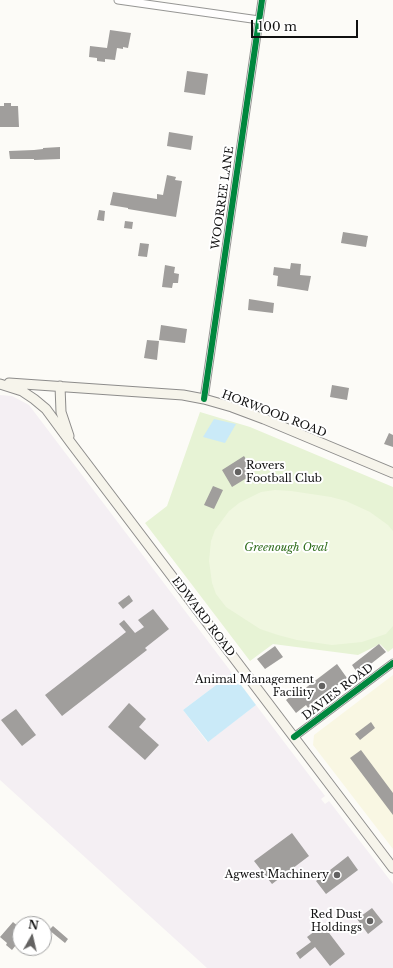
<!DOCTYPE html>
<style>
body{margin:0}
#map{position:relative;width:393px;height:968px;overflow:hidden;background:#fcfbf7;font-family:"Libre Baskerville",serif}
canvas{display:block}
.north{position:absolute;left:12px;top:916px;width:40px;height:40px;box-sizing:border-box;background:#fff;border:1px solid #9f9f9f;border-radius:50%;rotate:8deg;font-size:11px;font-weight:700;line-height:16px;text-align:center;color:#101010}
.north::after{content:'';display:block;margin:auto;width:14px;height:18px;background:#636261;clip-path:polygon(50% 0,100% 100%,50% 72%,0 100%)}
.scale{position:absolute;left:251px;top:20px;width:107px;height:18px;box-sizing:border-box;border:2px solid #101010;border-top:0;padding-left:5px;font-size:12px;line-height:14px;white-space:nowrap;color:#101010;-webkit-text-stroke:3px #fff;paint-order:stroke}
</style>
<div id="map">
<canvas width="393" height="968"></canvas>
<div class="north">N</div>
<div class="scale">100 m</div>
</div>
<script>
const ctx = document.querySelector('canvas').getContext('2d');
ctx.lineJoin = 'round';
function fill(path, color) { ctx.fillStyle = color; ctx.fill(path, 'evenodd'); }
const toPath = rows => new Path2D(rows.map(r => 'M' + r).join(''));
function strokePath(path, color, width, dash) { ctx.strokeStyle = color; ctx.lineWidth = width; ctx.lineCap = dash ? 'butt' : 'round'; ctx.setLineDash(dash || []); ctx.stroke(path); }
function write(font, color, halo, rows, align = 'center') {
  ctx.font = font + ' "Libre Baskerville",serif'; ctx.lineWidth = 4; ctx.setLineDash([]); ctx.textBaseline = 'middle'; ctx.strokeStyle = halo; ctx.fillStyle = color; for (const [text, x, y, turn = 0] of rows) {
    ctx.save(); ctx.translate(x, y); ctx.rotate((+turn || 0) * Math.PI / 180); ctx.textAlign = isNaN(turn) ? turn : align; if (halo) ctx.strokeText(text, 0, 0); ctx.fillText(text, 0, 0); ctx.restore();
  }
}
fill(toPath([
 [0,395,12,396,29,405,232,673,183,710,207,742,256,705,325,796,321,799,325,804,329,801,393,884,393,968,207,968,0,780]
]), '#f4eff3');
fill(toPath([
 [393,675,393,849,313,745,314,735]
]), '#f9f7e3');
fill(toPath([
 [200,412,250,427,393,487,393,648,388,652,380,644,358,655,273,644,250,661,145,523,167,506]
]), '#e7f3d5');
fill(toPath([
 [275,490,291,491,331,497,346,501,370,512,388,525,393,531,393,626,386,634,362,642,332,645,297,640,278,635,260,629,226,607,216,594,212,583,210,568,209,561,211,541,215,530,229,511,239,503,261,492]
]), '#f0f7e0');
fill(toPath([
 [214,419,236,424,225,443,203,437],
 [232,673,256,705,208,742,183,710]
]), '#caeaf8');
fill(toPath([
 [110,30,131,33,128,48,123,47,123,49,117,48,115,60,105,59,105,62,97,61,97,58,89,57,90,46,107,48],
 [187,71,208,74,205,95,184,92],
 [4,103,11,103,11,106,18,106,19,127,0,127,0,106,4,106],
 [169,132,193,136,191,150,167,146],
 [60,147,60,159,34,160,34,159,10,159,9,151,34,150,43,149,43,148],
 [167,175,176,177,175,180,182,181,176,217,128,209,128,208,110,205,113,192,157,199,157,194,163,195],
 [99,210,105,211,104,221,97,220],
 [125,221,133,222,132,229,124,228],
 [343,232,368,236,366,247,341,243],
 [140,243,149,244,147,257,138,256],
 [291,263,301,264,300,275,311,276,308,291,277,286,278,276,273,275,274,267,290,269],
 [165,265,175,267,174,273,179,274,178,283,173,283,172,288,162,287],
 [249,299,274,303,273,313,248,310],
 [161,325,187,329,185,343,159,340],
 [147,340,159,341,157,360,144,358],
 [332,385,349,388,347,400,330,397],
 [389,433,393,435,393,447,384,444],
 [244,456,255,473,232,487,222,470],
 [213,486,223,490,214,509,204,505],
 [129,595,133,601,123,609,118,603],
 [153,609,169,629,145,648,147,650,62,716,45,695,126,632,119,624,124,620,135,633,144,627,138,620],
 [379,644,386,652,358,674,352,665],
 [275,646,283,657,265,669,257,659],
 [337,664,347,678,308,708,306,705,296,713,286,700,293,694,295,696],
 [129,703,146,719,139,727,159,745,145,760,108,727],
 [16,709,36,735,22,746,1,720],
 [371,722,375,728,360,740,355,734],
 [361,750,393,793,393,815,350,758],
 [292,833,309,856,272,884,254,861],
 [348,856,358,870,326,894,316,881],
 [372,908,383,922,368,934,357,919],
 [13,922,20,928,20,940,12,950,6,945,7,943,0,937],
 [323,925,345,954,330,966,315,947,300,959,296,953,311,942,307,937],
 [53,926,68,939,65,943,49,930]
]), '#a09e9c');
const street = toPath([
 [118,0,259,20],
 [204,399,262,0],
 [294,737,393,663]
]);
const secondary = toPath([
 [9,383,183,395,204,399,232,407,264,419,393,473],
 [0,384,22,391,34,399,46,409,71,443,393,868],
 [60,386,61,412,69,436]
]);
strokePath(street, '#969694', 9);
strokePath(secondary, '#8d8c8b', 11);
strokePath(street, '#fffefe', 7);
strokePath(secondary, '#f6f4eb', 9);
strokePath(toPath([
 [204,399,262,0],
 [294,737,393,663]
]), '#00873e', 6);
for (const [x, y, r, color] of [
 [238,472,4,"#636261"],
 [322,686,4,"#636261"],
 [337,875,4,"#636261"],
 [370,921,4,"#636261"]
]) { const dot = new Path2D(); dot.arc(x, y, r, 0, 2 * Math.PI); ctx.fillStyle = color; ctx.fill(dot); strokePath(dot, '#fff', 1.5); }
write('11px', '#101010', '#fff', [
 ["WOORREE LANE",223,198,-82],
 ["HORWOOD ROAD",274,414,21],
 ["EDWARD ROAD",203,617,53],
 ["DAVIES ROAD",338,692,-37]
]);
write('11px', '#101010', '#fff', [
 ["Rovers",246,466,"left"],
 ["Football Club",246,479,"left"],
 ["Animal Management",314,680],
 ["Facility",314,693],
 ["Agwest Machinery",329,875],
 ["Red Dust",362,915],
 ["Holdings",362,928]
], 'right');
write('italic 11px', '#2f6d1c', '#fff', [
 ["Greenough Oval",286,548]
]);
</script>
